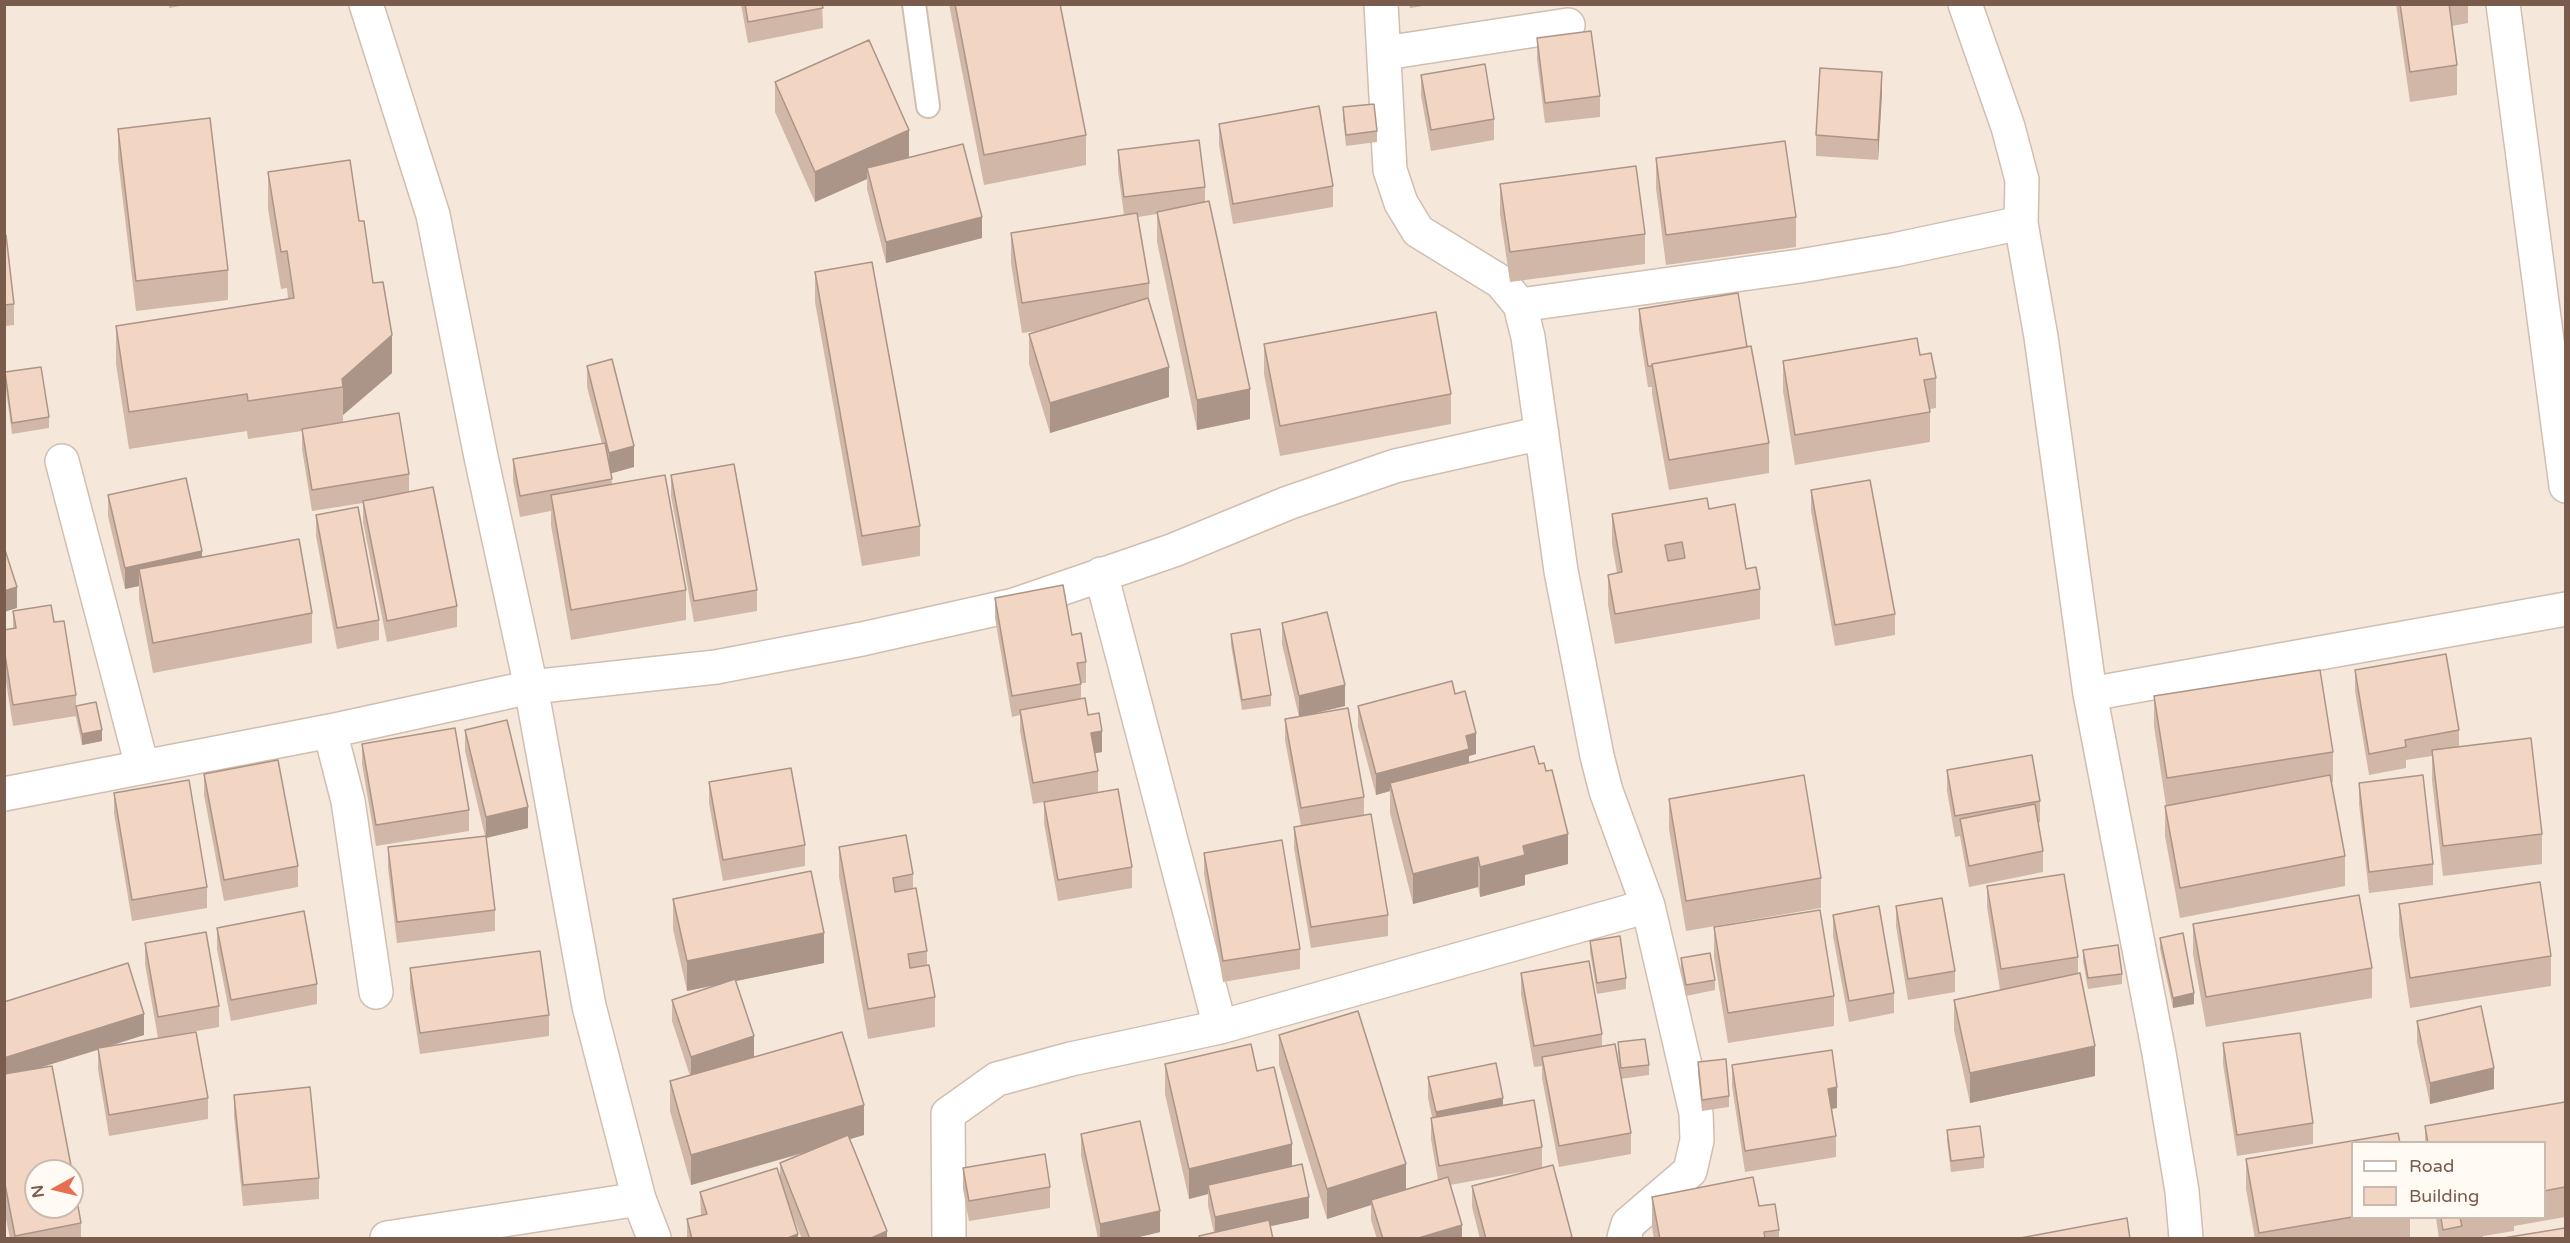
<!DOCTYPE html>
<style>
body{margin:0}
#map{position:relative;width:2570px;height:1243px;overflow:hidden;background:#fdf6ec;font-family:"Varela Round",sans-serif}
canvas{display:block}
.frame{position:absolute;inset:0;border:6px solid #7a5c4d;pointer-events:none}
.legend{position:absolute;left:2351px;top:1141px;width:195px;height:78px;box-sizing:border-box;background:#fffaf3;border:2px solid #cabbb1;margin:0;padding:8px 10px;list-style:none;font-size:18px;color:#7a5c4d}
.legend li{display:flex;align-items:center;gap:12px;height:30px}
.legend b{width:30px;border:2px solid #cabbb1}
.north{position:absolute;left:24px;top:1159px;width:60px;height:60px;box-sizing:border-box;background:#fffaf3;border:2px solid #cabbb1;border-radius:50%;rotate:262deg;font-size:16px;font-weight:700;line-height:24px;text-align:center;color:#7a5c4d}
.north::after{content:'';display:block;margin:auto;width:21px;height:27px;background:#e76f51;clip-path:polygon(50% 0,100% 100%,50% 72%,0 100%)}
</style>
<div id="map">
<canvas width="2570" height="1243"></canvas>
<div class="frame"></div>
<ul class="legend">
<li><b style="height:8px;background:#fff"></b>Road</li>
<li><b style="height:16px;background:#f3d5c3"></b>Building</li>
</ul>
<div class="north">N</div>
</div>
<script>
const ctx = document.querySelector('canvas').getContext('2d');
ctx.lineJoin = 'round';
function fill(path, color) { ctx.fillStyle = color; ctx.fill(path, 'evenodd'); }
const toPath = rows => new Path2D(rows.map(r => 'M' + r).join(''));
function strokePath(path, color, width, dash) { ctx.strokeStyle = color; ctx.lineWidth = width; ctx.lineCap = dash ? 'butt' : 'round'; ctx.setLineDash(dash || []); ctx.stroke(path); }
fill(toPath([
 [5,5,2565,5,2565,1238,5,1238],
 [2352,1142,2544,1142,2544,1218,2352,1218],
 [36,1171,72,1171,72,1207,36,1207]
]), '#f5e8da');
const lane = toPath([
 [914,4,928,106]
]);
const street = toPath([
 [366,4,433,215,481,457,531,687,589,1006,639,1199,654,1238],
 [1381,4,1390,170,1401,203,1418,231,1501,282,1520,305,1528,337,1561,571,1597,756,1606,791,1648,906,1696,1113,1697,1140,1690,1171,1628,1224,1624,1238],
 [1965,4,2008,127,2022,180,2021,223,2041,337,2090,694,2159,1053,2182,1191,2186,1238],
 [2503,4,2566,486],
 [1385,53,1568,25],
 [1520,305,1800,266,1894,250,2021,223],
 [62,461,142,766],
 [1101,574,1220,1027],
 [2090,694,2566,609],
 [330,731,348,801,376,992],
 [4,794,330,731,531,687,716,667,862,639,1014,605,1174,550,1288,503,1395,466,1542,433],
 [387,1238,639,1199],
 [949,1238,948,1114,997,1079,1071,1059,1220,1027,1648,906]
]);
strokePath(lane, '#d1beb0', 26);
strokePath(street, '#d1beb0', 36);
strokePath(lane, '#fff', 22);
strokePath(street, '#fff', 33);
fill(toPath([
 [169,4,192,4,169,8],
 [741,4,822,4,823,28,748,43],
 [949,4,1060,4,1086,135,1086,165,984,185],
 [1409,4,1436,4,1410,8],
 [2396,4,2468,4,2468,23,2452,26,2457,65,2457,95,2410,102],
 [1537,38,1600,96,1600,117,1545,123,1537,59],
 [1421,75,1494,119,1494,140,1431,151,1421,96],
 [775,82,909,158,982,238,886,263,867,189,867,179,815,202,775,112],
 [1882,93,1878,160,1816,156,1816,135],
 [1343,107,1377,131,1377,142,1346,146,1343,118],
 [1219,124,1333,186,1333,207,1233,224,1219,145],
 [118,129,228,270,228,300,136,311,118,159],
 [1118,150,1205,187,1205,202,1250,419,1197,430,1157,242,1157,214,1138,217,1149,283,1149,298,1169,397,1050,433,1029,364,1029,334,1043,330,1022,333,1011,263,1011,233,1124,215,1118,171],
 [1656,158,1796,217,1796,247,1666,265,1656,188],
 [268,172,359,221,392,373,343,415,343,422,409,474,409,492,457,606,457,627,387,642,363,522,363,503,312,511,302,449,302,431,248,439,247,431,129,449,116,364,116,326,288,299,287,288,281,289,268,209],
 [1500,184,1645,234,1645,264,1510,282,1500,214],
 [4,235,14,304,14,325,5,326,6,352,4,353],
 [815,272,920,526,920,556,862,566,815,302],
 [1639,309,1747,347,1769,443,1769,473,1669,490,1652,394,1652,387,1648,387,1639,330],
 [1264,344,1451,394,1451,424,1280,456,1264,374],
 [1920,355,1936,378,1936,408,1930,409,1930,442,1795,465,1783,391,1783,361],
 [587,366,634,467,611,473,612,484,686,590,686,620,571,640,551,525,551,511,520,517,513,480,513,459,602,444,587,387],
 [5,372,49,417,49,428,12,434,5,383],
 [671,475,757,590,757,611,694,622,671,496],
 [1811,490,1895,614,1895,635,1835,646,1811,511],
 [108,495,202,557,312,613,312,643,153,673,139,599,139,586,125,589,108,516],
 [1709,509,1760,589,1760,619,1615,644,1608,605,1608,575,1617,573,1612,544,1612,514],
 [316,515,379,620,379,640,337,649,316,536],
 [995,598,1072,635,1086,662,1086,683,1081,683,1081,698,1102,752,1095,753,1098,771,1098,792,1033,804,1020,731,1020,715,1012,717,995,618],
 [13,611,54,622,76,695,76,716,13,726,4,669,4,630,13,629],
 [1282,623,1345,706,1299,717,1282,644],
 [1231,634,1271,695,1271,706,1242,710,1231,645],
 [2355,670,2459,730,2459,747,2542,834,2542,864,2443,876,2432,780,2432,756,2406,760,2406,768,2369,775,2355,691],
 [1455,694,1476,754,1469,756,1469,763,1568,864,1525,875,1525,885,1480,897,1478,887,1413,904,1390,813,1390,791,1376,795,1358,727,1358,706],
 [2154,696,2333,752,2333,782,2331,782,2345,856,2345,886,2180,918,2165,836,2165,806,2166,806,2154,726],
 [76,706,102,741,82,745,76,717],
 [1285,719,1364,797,1364,815,1388,915,1388,936,1311,948,1294,848,1294,827,1301,826,1285,740],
 [465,730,528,828,486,838,495,910,495,931,397,943,388,868,388,847,485,836,465,751],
 [362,744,469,810,469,831,376,846,362,764],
 [1947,770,2040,801,2040,822,2038,823,2043,851,2043,872,1969,887,1960,836,1955,837,1947,791],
 [204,774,298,866,298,887,224,901,204,795],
 [709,782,805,845,805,866,723,881,709,803],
 [2359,783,2433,864,2433,885,2369,893,2359,804],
 [114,793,207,887,207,908,132,921,114,813],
 [1669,799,1821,878,1821,908,1686,931,1669,829],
 [1044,802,1132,867,1132,888,1058,901,1044,823],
 [839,847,913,874,913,889,927,951,927,965,935,997,935,1027,868,1039,839,877],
 [1204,853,1300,949,1300,969,1223,982,1204,874],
 [1987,886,2078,957,2078,973,2095,1076,1970,1103,1954,1030,1954,1000,2000,990,1987,907],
 [673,899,824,963,736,981,754,1057,864,1135,850,1139,887,1239,802,1239,790,1209,798,1239,687,1239,687,1219,701,1215,700,1192,780,1178,780,1163,811,1151,691,1185,670,1111,670,1081,690,1076,672,1021,672,1000,719,984,687,991,673,929],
 [2399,904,2551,956,2551,986,2410,1008,2399,934],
 [1896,906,1955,971,1955,992,1908,1000,1896,926],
 [1833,915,1894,993,1894,1013,1849,1022,1833,936],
 [2193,924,2372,968,2372,998,2206,1027,2193,954],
 [1714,927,1834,996,1834,1026,1728,1043,1714,957],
 [217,928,317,984,317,1004,231,1021,217,949],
 [2160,938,2194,1004,2173,1008,2160,949],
 [1590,941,1626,978,1626,989,1597,994,1590,952],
 [145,943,219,1006,219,1027,158,1038,145,964],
 [2083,950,2122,974,2122,984,2088,989,2083,961],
 [1681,958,1715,980,1715,990,1686,996,1681,969],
 [410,968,549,1015,549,1036,420,1054,410,989],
 [1521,973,1602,1034,1602,1046,1631,1133,1631,1154,1559,1167,1542,1078,1542,1066,1534,1067,1521,994],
 [4,1002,144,1035,107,1047,208,1098,208,1119,109,1136,98,1069,98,1050,38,1068,81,1223,81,1239,10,1239,4,1209],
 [2417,1021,2494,1089,2430,1104,2417,1042],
 [1279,1035,1406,1189,1438,1180,1431,1139,1431,1118,1432,1117,1428,1098,1428,1077,1503,1106,1542,1147,1542,1168,1572,1239,1480,1239,1472,1207,1472,1186,1538,1169,1450,1185,1462,1239,1377,1239,1371,1220,1371,1205,1327,1219,1279,1065],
 [1618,1042,1649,1065,1649,1075,1621,1079,1618,1053],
 [2223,1043,2313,1123,2313,1144,2237,1156,2223,1064],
 [1698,1062,1729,1096,1729,1107,1702,1111,1698,1073],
 [1165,1064,1257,1071,1292,1166,1309,1218,1270,1226,1273,1239,1199,1239,1199,1236,1214,1233,1208,1206,1208,1194,1189,1199,1165,1094],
 [1732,1065,1837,1108,1832,1109,1836,1136,1836,1157,1745,1172,1732,1086],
 [234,1095,319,1178,319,1199,243,1206,234,1116],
 [2565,1102,2565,1217,2514,1226,2514,1231,2483,1236,2483,1239,2439,1239,2436,1218,2544,1218,2544,1143,2425,1143,2425,1126],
 [1947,1130,1984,1157,1984,1168,1951,1172,1947,1141],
 [1081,1134,1160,1232,1131,1239,1098,1239,1081,1155],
 [2352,1143,2352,1218,2410,1218,2410,1237,2401,1239,2255,1239,2246,1189,2246,1159],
 [963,1168,1050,1187,1050,1208,969,1221,963,1189],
 [1652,1197,1759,1206,1779,1230,1779,1239,1654,1239,1652,1227]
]), '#d1b7a8');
fill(toPath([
 [1882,72,1882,93,1878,160,1878,140],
 [909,130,909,160,867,168,867,179,815,202,815,172],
 [982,217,982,238,886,263,886,242],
 [392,335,392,373,343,415,343,387,342,379],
 [1169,367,1169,397,1050,433,1050,403],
 [1250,389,1250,419,1197,430,1197,400],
 [634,446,634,467,609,474,609,453],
 [202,551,202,572,139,569,139,586,125,589,125,568],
 [17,587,17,608,4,612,4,591],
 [1345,685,1345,706,1299,717,1299,696],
 [102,730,102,741,82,745,82,734],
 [1102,731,1102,752,1091,754,1091,733],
 [1476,733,1476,754,1469,756,1469,770,1390,783,1390,791,1376,795,1376,774,1466,736],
 [528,807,528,828,486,838,486,817],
 [1568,834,1568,864,1525,875,1525,885,1480,897,1480,867,1523,846],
 [1478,857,1478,887,1413,904,1413,874],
 [824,933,824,963,687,991,687,961],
 [2194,993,2194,1004,2173,1008,2173,998],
 [144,1014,144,1035,4,1079,4,1058],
 [754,1036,754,1057,691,1078,691,1057],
 [2095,1046,2095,1076,1970,1103,1970,1073],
 [2494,1068,2494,1089,2430,1104,2430,1083],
 [1837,1087,1837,1108,1828,1109,1828,1089],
 [1503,1098,1503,1119,1436,1133,1436,1112],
 [864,1105,864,1135,691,1185,691,1155],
 [1292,1144,1292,1174,1208,1185,1208,1194,1189,1199,1189,1169],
 [1406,1164,1406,1194,1371,1200,1371,1205,1327,1219,1327,1189],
 [1309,1197,1309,1218,1215,1238,1215,1217],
 [1160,1211,1160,1232,1131,1239,1100,1239,1100,1224],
 [1462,1225,1462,1239,1415,1239],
 [887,1231,887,1239,869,1239],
 [798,1234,798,1239,785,1239]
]), '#aa9588');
const building = toPath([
 [745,4,822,4,823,8,748,22,745,4],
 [955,4,1060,4,1086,135,984,155,955,4],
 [2400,4,2449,4,2457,65,2410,72,2400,4],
 [1591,31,1600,96,1545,103,1537,38,1591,31],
 [869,40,909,130,815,172,775,82,869,40],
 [1485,64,1494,119,1431,130,1421,75,1485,64],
 [1820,68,1882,72,1878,140,1816,135,1820,68],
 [1374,104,1377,131,1346,135,1343,107,1374,104],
 [1319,106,1333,186,1233,204,1219,124,1319,106],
 [210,118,228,270,136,281,118,129,210,118],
 [1199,140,1205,187,1124,197,1118,150,1199,140],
 [1785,141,1796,217,1666,235,1656,158,1785,141],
 [963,144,982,217,886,242,867,168,963,144],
 [350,160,359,221,364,221,373,283,383,282,392,335,342,379,343,387,248,401,247,394,129,412,116,326,294,298,287,251,281,252,268,172,350,160],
 [1636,166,1645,234,1510,252,1500,184,1636,166],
 [1209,201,1250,389,1197,400,1157,212,1209,201],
 [1137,213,1149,283,1022,303,1011,233,1137,213],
 [4,235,6,235,14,304,4,305,4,235],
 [872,262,920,526,862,536,815,272,872,262],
 [1738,293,1747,347,1652,364,1652,366,1648,366,1639,309,1738,293],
 [1148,298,1169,367,1050,403,1029,334,1148,298],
 [1436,312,1451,394,1280,426,1264,344,1436,312],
 [1917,338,1920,355,1931,353,1936,378,1924,380,1930,412,1795,435,1783,361,1917,338],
 [1751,346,1769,443,1669,460,1652,364,1751,346],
 [612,359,634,446,609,453,587,366,612,359],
 [41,367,49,417,12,423,5,372,41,367],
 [399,413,409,474,312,490,302,429,399,413],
 [605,443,612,479,520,496,513,459,605,443],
 [734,464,757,590,694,601,671,475,734,464],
 [665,475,686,590,571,610,551,495,665,475],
 [186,478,202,551,125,568,108,495,186,478],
 [1870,480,1895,614,1835,625,1811,490,1870,480],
 [433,487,457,606,387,621,363,501,433,487],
 [1707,498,1709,509,1735,504,1746,569,1756,567,1760,589,1615,614,1608,575,1622,572,1612,514,1707,498],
 [1682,542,1685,558,1668,561,1665,545,1682,542],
 [358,507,379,620,337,628,316,515,358,507],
 [299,539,312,613,153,643,139,569,299,539],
 [4,547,17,587,4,591,4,547],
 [1063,585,1072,635,1081,633,1086,662,1077,663,1081,684,1012,696,995,598,1063,585],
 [51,605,54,622,64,621,76,695,13,705,4,648,4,630,16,628,13,611,51,605],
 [1327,612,1345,685,1299,696,1282,623,1327,612],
 [1260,629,1271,695,1242,700,1231,634,1260,629],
 [2446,654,2459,730,2405,740,2406,747,2369,754,2355,670,2446,654],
 [2320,670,2333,752,2167,778,2154,696,2320,670],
 [1452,681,1455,694,1465,691,1476,733,1466,736,1469,749,1376,774,1358,706,1452,681],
 [1085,698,1088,715,1099,713,1102,731,1091,733,1098,771,1033,783,1020,710,1085,698],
 [96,702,102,730,82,734,76,706,96,702],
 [1348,708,1364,797,1301,808,1285,719,1348,708],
 [507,720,528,807,486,817,465,730,507,720],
 [455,728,469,810,376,825,362,744,455,728],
 [2531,738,2542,834,2443,846,2432,750,2531,738],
 [1534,746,1539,764,1544,763,1546,771,1552,770,1568,834,1523,846,1525,855,1480,867,1478,857,1413,874,1390,783,1534,746],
 [2032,755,2040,801,1955,816,1947,770,2032,755],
 [278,760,298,866,224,880,204,774,278,760],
 [791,768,805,845,723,860,709,782,791,768],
 [1804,775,1821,878,1686,901,1669,799,1804,775],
 [2330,775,2345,856,2180,888,2165,806,2330,775],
 [2423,775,2433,864,2369,872,2359,783,2423,775],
 [189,780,207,887,132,900,114,793,189,780],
 [1118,789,1132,867,1058,880,1044,802,1118,789],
 [2035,804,2043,851,1969,866,1960,819,2035,804],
 [1371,814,1388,915,1311,927,1294,827,1371,814],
 [906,835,913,874,893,878,895,892,916,888,927,951,908,954,910,968,929,965,935,997,868,1009,839,847,906,835],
 [486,836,495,910,397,922,388,847,486,836],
 [1282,840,1300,949,1223,961,1204,853,1282,840],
 [811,871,824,933,687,961,673,899,811,871],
 [2064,874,2078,957,2001,969,1987,886,2064,874],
 [2540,882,2551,956,2410,978,2399,904,2540,882],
 [2359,895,2372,968,2206,997,2193,924,2359,895],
 [1942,898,1955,971,1908,979,1896,906,1942,898],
 [1879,906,1894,993,1849,1001,1833,915,1879,906],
 [1820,910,1834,996,1728,1013,1714,927,1820,910],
 [304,911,317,984,231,1000,217,928,304,911],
 [206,932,219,1006,158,1017,145,943,206,932],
 [2183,933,2194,993,2173,998,2160,938,2183,933],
 [1620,936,1626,978,1597,983,1590,941,1620,936],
 [2118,945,2122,974,2088,978,2083,950,2118,945],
 [540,951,549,1015,420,1033,410,968,540,951],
 [1710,953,1715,980,1686,985,1681,958,1710,953],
 [1589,961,1602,1034,1534,1046,1521,973,1589,961],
 [128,963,144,1014,4,1058,4,1002,128,963],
 [2080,973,2095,1046,1970,1073,1954,1000,2080,973],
 [735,979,754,1036,691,1057,672,1000,735,979],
 [2481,1006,2494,1068,2430,1083,2417,1021,2481,1006],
 [1358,1011,1406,1164,1327,1189,1279,1035,1358,1011],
 [196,1032,208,1098,109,1115,98,1048,196,1032],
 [842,1032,864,1105,691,1155,670,1081,842,1032],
 [2300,1033,2313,1123,2237,1135,2223,1043,2300,1033],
 [1645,1039,1649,1065,1621,1068,1618,1042,1645,1039],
 [1251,1044,1257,1071,1274,1067,1292,1144,1189,1169,1165,1064,1251,1044],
 [1615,1044,1631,1133,1559,1146,1542,1057,1615,1044],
 [1832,1050,1837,1087,1828,1089,1836,1136,1745,1151,1732,1065,1832,1050],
 [1726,1059,1729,1096,1702,1100,1698,1062,1726,1059],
 [1496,1063,1503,1098,1436,1112,1428,1077,1496,1063],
 [52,1066,72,1171,36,1171,36,1207,72,1207,72,1173,81,1223,15,1236,4,1179,4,1074,52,1066],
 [310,1087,319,1178,243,1185,234,1095,310,1087],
 [1534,1100,1542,1147,1439,1166,1431,1118,1534,1100],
 [2565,1102,2565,1187,2544,1191,2544,1143,2428,1143,2425,1126,2565,1102],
 [1140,1121,1160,1211,1100,1224,1081,1134,1140,1121],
 [1980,1126,1984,1157,1951,1161,1947,1130,1980,1126],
 [2398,1133,2400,1143,2352,1143,2352,1217,2259,1233,2246,1159,2398,1133],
 [848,1135,887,1231,869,1239,810,1239,780,1163,848,1135],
 [1045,1154,1050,1187,969,1201,963,1168,1045,1154],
 [1302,1164,1309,1197,1215,1217,1208,1185,1302,1164],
 [1553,1165,1572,1237,1565,1239,1486,1239,1472,1186,1553,1165],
 [777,1168,798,1234,785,1239,692,1239,687,1219,707,1214,700,1192,777,1168],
 [1448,1177,1462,1225,1415,1239,1383,1239,1371,1200,1448,1177],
 [1753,1177,1759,1206,1775,1204,1779,1230,1764,1232,1765,1239,1660,1239,1652,1197,1753,1177],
 [2127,1218,2130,1239,2015,1239,2127,1218],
 [2441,1218,2460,1218,2462,1226,2443,1230,2441,1218],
 [1269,1220,1273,1239,1200,1239,1199,1236,1269,1220],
 [2565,1228,2565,1239,2497,1239,2565,1228]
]);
fill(building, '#f3d5c3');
strokePath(building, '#aa9588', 1.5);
</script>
